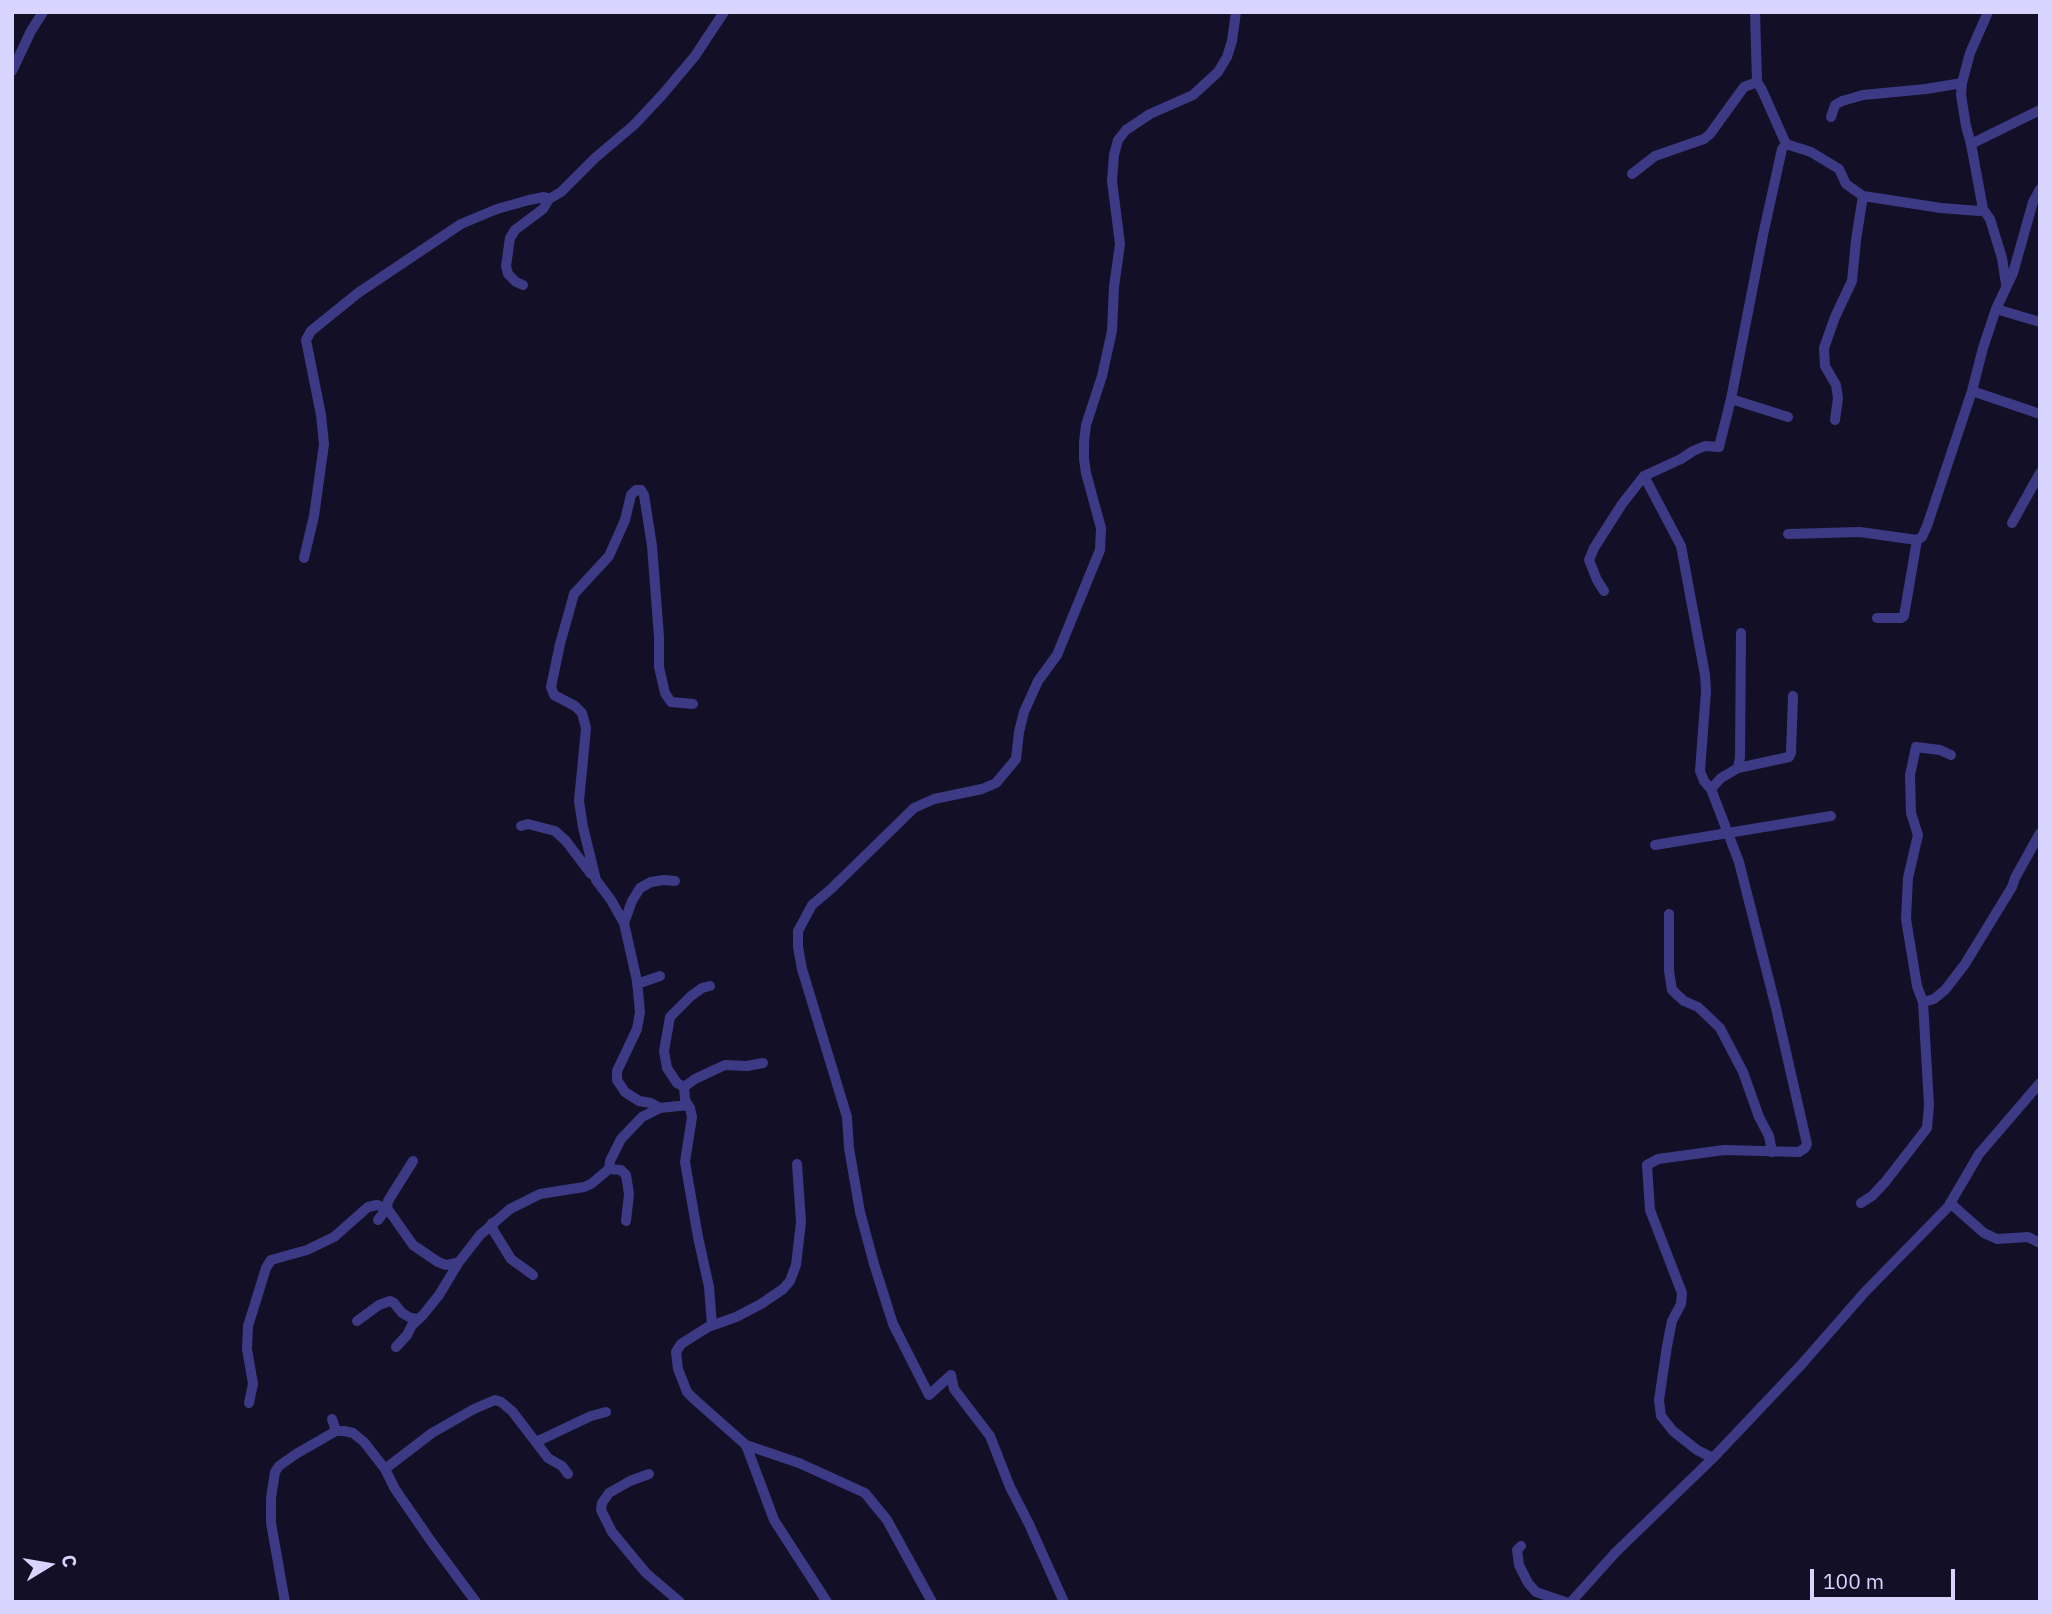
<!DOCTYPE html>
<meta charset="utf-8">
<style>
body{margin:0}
#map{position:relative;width:2052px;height:1614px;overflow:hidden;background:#130f26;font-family:"IBM Plex Sans",sans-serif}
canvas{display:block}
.frame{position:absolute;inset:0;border:14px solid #d9d4ff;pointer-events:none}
.north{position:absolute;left:14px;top:1530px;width:70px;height:70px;-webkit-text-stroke:5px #130f26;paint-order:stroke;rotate:79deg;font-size:19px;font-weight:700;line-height:28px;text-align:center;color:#d9d4ff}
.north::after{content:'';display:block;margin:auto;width:24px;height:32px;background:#d9d4ff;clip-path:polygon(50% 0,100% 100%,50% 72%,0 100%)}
.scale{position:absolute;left:1810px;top:1569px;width:145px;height:32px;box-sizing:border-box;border:4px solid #d9d4ff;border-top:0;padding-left:9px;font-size:21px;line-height:24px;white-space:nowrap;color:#d9d4ff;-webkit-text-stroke:5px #130f26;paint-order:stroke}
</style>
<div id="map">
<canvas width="2052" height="1614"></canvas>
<div class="frame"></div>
<div class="north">С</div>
<div class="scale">100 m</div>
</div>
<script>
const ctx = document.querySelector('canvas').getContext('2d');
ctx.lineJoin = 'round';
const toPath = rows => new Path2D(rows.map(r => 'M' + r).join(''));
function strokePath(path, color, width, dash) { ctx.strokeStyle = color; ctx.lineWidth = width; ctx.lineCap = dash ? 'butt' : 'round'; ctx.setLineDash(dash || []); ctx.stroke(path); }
strokePath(toPath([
 [1988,12,1970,53,1962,83,1961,95,1966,126,1971,144,1983,209,1990,219,2002,258,2006,284],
 [12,71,31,31,43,12],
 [1831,117,1835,105,1842,101,1863,95,1926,89,1962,83],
 [1786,144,1811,152,1839,169,1846,184,1863,196,1941,208,1979,211,1983,209],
 [1971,144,2040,110],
 [1632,174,1655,156,1704,139,1710,134,1744,87,1757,82],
 [523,285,516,282,508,274,506,266,510,238,515,230,543,209,549,199,561,192,595,158,634,125,663,94,695,56,724,12],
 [1996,309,2040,322],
 [1972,391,2040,414],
 [1731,399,1788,417],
 [1835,420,1838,398,1836,385,1825,366,1824,348,1835,317,1852,281,1856,240,1863,196],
 [1644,476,1681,546,1705,675,1706,691,1700,771,1704,781,1711,789,1739,862,1776,1008,1807,1144,1805,1148,1799,1152,1724,1150,1658,1159,1647,1165,1650,1210,1682,1293,1681,1304,1672,1321,1667,1346,1659,1400,1661,1416,1673,1431,1697,1450,1713,1458],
 [2012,523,2040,473],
 [1788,534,1860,532,1917,540],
 [304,558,314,516,324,444,321,415,306,340,311,331,358,293,461,224,497,209,529,200,544,197,549,199],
 [1604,591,1597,580,1589,560,1594,548,1622,504,1644,476,1681,459,1693,451,1705,446,1719,447,1731,399,1763,235,1782,149,1786,144,1762,90,1757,82,1755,12],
 [1877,618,1901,618,1904,616,1917,540,1922,537,1927,526,1972,391,1983,348,1996,309,2013,273,2033,202,2040,189],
 [1738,768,1740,757,1741,633],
 [1711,789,1721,778,1738,768,1789,757,1791,753,1793,696],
 [521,826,528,824,555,831,566,841,591,874],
 [1655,845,1831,816],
 [1669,914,1669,971,1672,990,1684,1001,1698,1007,1720,1028,1743,1072,1759,1117,1769,1136,1772,1152],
 [624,923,632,901,640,888,651,882,664,880,675,881],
 [637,984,660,976],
 [1923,1002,1917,986,1906,919,1908,878,1918,835,1911,813,1910,775,1916,747,1940,750,1951,755],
 [684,1087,677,1083,667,1068,664,1051,670,1017,691,996,702,988,710,986],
 [688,1106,685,1099,684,1087,695,1079,725,1065,747,1066,763,1063],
 [660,1108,651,1103,639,1101,625,1092,617,1080,617,1071,637,1029,640,1012,637,981,624,923,611,900,596,880,583,827,579,801,586,728,582,713,575,706,554,695,551,687,560,644,574,594,609,556,625,520,631,495,636,490,641,490,644,495,652,546,659,637,659,667,665,693,671,702,693,704],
 [413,1161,388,1201,387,1208,413,1245,438,1262,446,1265,459,1262,480,1235,510,1209,540,1194,584,1187,591,1184,609,1169,610,1161,621,1139,642,1117,660,1108,688,1105,690,1108,692,1117,685,1162,698,1237,709,1287,712,1325],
 [797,1164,801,1222,796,1265,790,1281,783,1289,761,1304,736,1317,708,1327,681,1344,676,1352,678,1369,687,1392,694,1399,746,1445,799,1463,865,1493,887,1520,932,1602],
 [609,1169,621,1170,626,1175,629,1194,626,1221],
 [1861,1203,1872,1196,1886,1181,1927,1128,1929,1105,1923,1002,1934,999,1945,990,1965,964,2012,887,2015,878,2040,833],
 [1950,1203,1984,1233,1997,1239,2028,1237,2040,1243],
 [492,1223,493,1230,511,1259,533,1275],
 [357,1321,379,1305,390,1301,394,1303,402,1313,411,1318,419,1319],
 [396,1347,407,1335,412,1325,423,1315,439,1295,459,1262],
 [249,1403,253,1384,247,1349,248,1326,266,1268,271,1260,307,1250,334,1237,368,1207,377,1205,387,1208,378,1220],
 [332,1419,336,1431],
 [536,1442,591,1416,606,1412],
 [746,1445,774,1520,827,1602],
 [385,1469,432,1433,474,1409,495,1400,501,1402,512,1411,548,1458,562,1466,568,1474],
 [649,1474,630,1481,609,1493,602,1503,601,1510,612,1532,646,1573,680,1602],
 [1521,1546,1517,1550,1519,1565,1528,1583,1536,1592,1565,1602],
 [285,1602,271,1523,271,1498,275,1472,279,1466,296,1454,336,1431,344,1431,353,1433,364,1442,385,1469,395,1489,433,1544,476,1602],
 [1064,1602,1029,1524,1010,1487,990,1436,954,1389,951,1375,929,1395,893,1324,874,1264,860,1212,849,1148,847,1117,802,969,798,947,798,931,812,905,831,889,914,808,934,799,982,789,996,783,1016,759,1019,732,1024,712,1038,681,1057,655,1100,550,1101,528,1086,473,1084,459,1084,442,1086,425,1102,376,1112,331,1114,287,1120,244,1112,181,1114,155,1118,140,1126,130,1150,114,1193,95,1218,72,1227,57,1232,41,1236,12],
 [1571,1602,1615,1553,1713,1458,1801,1365,1864,1293,1948,1207,1979,1154,2040,1083]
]), '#3d3a85', 10);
</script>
